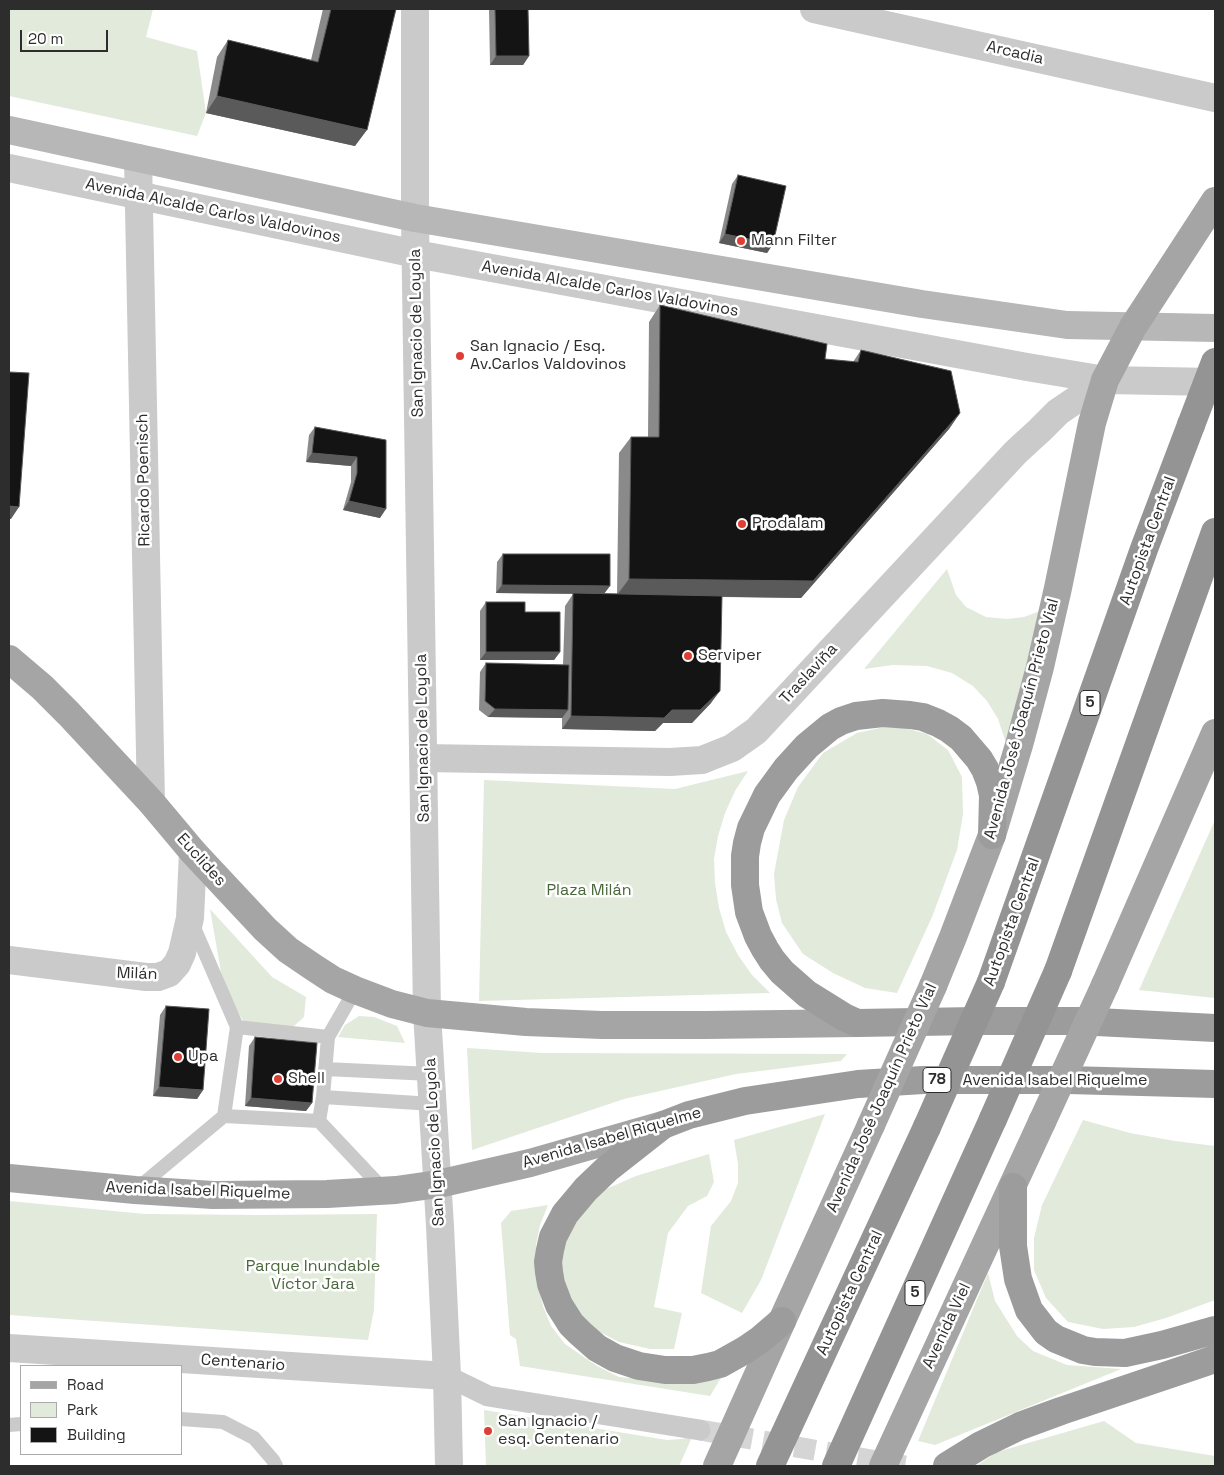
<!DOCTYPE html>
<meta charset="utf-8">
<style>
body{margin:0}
#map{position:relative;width:1224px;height:1475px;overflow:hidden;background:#fff;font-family:"Space Grotesk",sans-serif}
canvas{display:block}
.frame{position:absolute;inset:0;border:10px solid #2d2d2d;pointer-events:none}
.legend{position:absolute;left:20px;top:1365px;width:162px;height:90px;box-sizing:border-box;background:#fff;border:1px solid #ababab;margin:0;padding:6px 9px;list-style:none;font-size:15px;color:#2d2d2d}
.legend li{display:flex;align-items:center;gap:10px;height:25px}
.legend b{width:25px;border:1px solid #ababab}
.scale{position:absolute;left:20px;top:30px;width:88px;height:22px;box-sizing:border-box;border:2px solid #2d2d2d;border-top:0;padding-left:6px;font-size:15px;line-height:18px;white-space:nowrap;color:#2d2d2d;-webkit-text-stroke:4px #fff;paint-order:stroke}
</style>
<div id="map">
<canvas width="1224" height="1475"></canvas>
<div class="frame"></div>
<ul class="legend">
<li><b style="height:6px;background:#a5a5a5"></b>Road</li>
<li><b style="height:14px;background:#e1eadb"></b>Park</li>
<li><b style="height:14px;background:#141414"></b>Building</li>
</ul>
<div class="scale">20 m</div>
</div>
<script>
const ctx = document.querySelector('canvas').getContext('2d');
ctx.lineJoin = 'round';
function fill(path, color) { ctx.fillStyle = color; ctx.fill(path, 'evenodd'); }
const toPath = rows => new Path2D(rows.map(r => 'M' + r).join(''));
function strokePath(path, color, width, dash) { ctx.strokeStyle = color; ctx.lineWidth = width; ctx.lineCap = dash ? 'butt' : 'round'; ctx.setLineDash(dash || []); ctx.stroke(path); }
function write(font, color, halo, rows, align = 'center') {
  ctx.font = font + ' "Space Grotesk",sans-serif'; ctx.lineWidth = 5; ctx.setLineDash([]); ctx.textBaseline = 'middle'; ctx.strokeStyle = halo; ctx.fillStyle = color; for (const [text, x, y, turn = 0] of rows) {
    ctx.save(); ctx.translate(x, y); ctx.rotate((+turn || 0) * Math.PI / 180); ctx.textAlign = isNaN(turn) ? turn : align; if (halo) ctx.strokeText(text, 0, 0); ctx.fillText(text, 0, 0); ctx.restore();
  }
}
fill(toPath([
 [9,9,153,9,146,37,197,51,206,113,197,136,9,96],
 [947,569,956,595,966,607,986,617,1007,619,1024,617,1040,611,1006,743,998,719,987,701,973,686,952,673,927,666,893,665,864,669],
 [893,725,927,734,948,750,962,777,963,814,957,850,932,917,897,993,865,988,833,973,803,954,782,923,776,899,774,874,784,820,798,787,823,753,857,733],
 [748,771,735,791,725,813,718,836,714,859,715,883,719,908,726,932,738,955,752,975,770,993,479,1001,484,780,675,789],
 [1215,820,1215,998,1139,990],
 [210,909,272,977,306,997,304,1017,284,1035,249,1029,229,1000,221,972],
 [359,1016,374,1017,397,1026,405,1043,338,1037,345,1025],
 [467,1048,542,1053,847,1054,841,1061,736,1074,624,1099,472,1150],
 [825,1114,761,1280,742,1313,701,1293,711,1226,731,1201,738,1183,738,1164,734,1140],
 [1083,1120,1130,1133,1175,1141,1215,1146,1215,1300,1166,1318,1134,1327,1103,1329,1068,1322,1046,1298,1034,1270,1034,1238,1042,1205],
 [709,1154,714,1182,707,1196,688,1206,668,1233,654,1307,682,1313,674,1349,650,1349,619,1342,594,1329,569,1302,560,1278,564,1234,597,1193,636,1176],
 [9,1201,145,1214,259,1215,377,1214,374,1310,368,1340,9,1315],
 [548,1205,540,1225,536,1245,536,1277,543,1306,551,1326,565,1344,597,1366,619,1377,672,1382,724,1373,710,1396,520,1366,516,1339,510,1335,501,1223,511,1211],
 [988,1273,995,1301,1017,1336,1033,1351,1067,1365,1121,1369,935,1445,918,1441],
 [484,1410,667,1440,682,1439,692,1437,679,1466,486,1466],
 [1104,1421,1136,1443,1215,1456,1215,1466,976,1466,997,1452]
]), '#e1eadb');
strokePath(toPath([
 [700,1430,905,1466]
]), '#d5d5d5', 21, [21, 11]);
strokePath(toPath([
 [237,1027,328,1037,323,1097,319,1121],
 [328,1037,355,990],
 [325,1069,431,1074],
 [323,1097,433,1104],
 [224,1116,319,1121,384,1190],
 [138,1188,224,1116,237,1027,192,923],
 [181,1419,223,1422,254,1438,273,1460,276,1466],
 [9,1425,21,1424]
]), '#cacaca', 14);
strokePath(toPath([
 [447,1376,488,1396,700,1430]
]), '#cacaca', 21);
strokePath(toPath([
 [814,9,1215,98],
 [138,158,151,802],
 [9,960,146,977,158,977,169,973,177,964,182,953,190,918,193,852],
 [9,1348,447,1376]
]), '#cacaca', 28);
strokePath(toPath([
 [415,9,415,218,427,1013,440,1226,447,1376,449,1466],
 [9,168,416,254,1027,367,1105,380,1215,382],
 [423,758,670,762,702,760,732,748,756,731,1016,452,1040,430,1058,412,1105,380]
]), '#cacaca', 28);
strokePath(toPath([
 [9,130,415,218,922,304,1067,325,1215,328]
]), '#b7b7b7', 28);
strokePath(toPath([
 [9,659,42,687,69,714,151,802,193,852,265,929,288,950,313,967,333,980,355,990,392,1004,427,1013,526,1022,602,1025,706,1025,857,1023],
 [1105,985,1215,733],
 [933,986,953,937,992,835,1019,745,1040,667,1058,588,1092,423,1105,380,1133,327,1215,201],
 [9,1178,135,1190,213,1195,327,1194,396,1190,438,1184,530,1163,663,1125],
 [717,1466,782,1321,871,1125],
 [883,1466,1042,1122]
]), '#a5a5a5', 28);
strokePath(toPath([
 [992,835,993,795,990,782,985,769,979,759,961,738,949,729,938,723,923,717,910,715,883,713,856,716,841,721,830,727,807,746,786,769,767,795,751,828,747,843,745,856,745,885,749,912,758,936,765,949,772,960,782,972,807,994,844,1017,857,1023,976,1021,1077,1021,1215,1028],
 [1013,1187,1013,1246,1018,1279,1029,1310,1046,1332,1056,1339,1083,1350,1095,1352,1125,1353,1162,1345,1215,1330],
 [782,1321,761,1339,745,1350,720,1364,708,1367,693,1370,665,1370,639,1366,615,1358,597,1348,580,1333,571,1324,559,1305,551,1284,549,1272,548,1262,550,1250,553,1237,565,1214,586,1189,607,1169,663,1125,689,1115,745,1101,858,1084,923,1080,1068,1080,1215,1084],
 [947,1466,981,1445,1020,1426,1061,1411,1215,1359]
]), '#9c9c9c', 28);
strokePath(toPath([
 [1058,971,1215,532],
 [991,982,1144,549,1191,425],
 [770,1466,927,1127],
 [836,1466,993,1119]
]), '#949494', 28);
strokePath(toPath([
 [1042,1122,1105,985],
 [871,1125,933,986]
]), '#a5a5a5', 28);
strokePath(toPath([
 [1191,425,1215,362],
 [993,1119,1058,971],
 [927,1127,991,982]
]), '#949494', 28);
fill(toPath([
 [323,9,396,9,355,146,206,113,217,57,228,40,311,60],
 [489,9,528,9,529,56,523,65,490,65],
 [738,175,773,244,767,253,719,243,732,184],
 [660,305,825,359,853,362,861,350,960,413,949,429,801,598,722,597,711,703,692,723,663,723,655,731,562,729,562,718,488,717,479,710,480,672,486,663,563,665,565,606,573,594,496,593,497,562,503,554,604,594,617,594,619,453,631,437,648,437,649,322],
 [315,427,386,440,380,518,343,510,351,482,351,466,306,462,309,435],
 [486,602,525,612,560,652,554,660,480,660,480,611],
 [166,1006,203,1090,197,1099,153,1096,160,1015],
 [255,1037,312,1103,306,1111,245,1106,249,1046]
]), '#8a8a8a');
fill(toPath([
 [496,56,529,56,523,65,490,65],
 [217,96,367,130,355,146,206,113],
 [725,234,773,244,767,253,719,243],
 [960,413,949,429,801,598,617,595,629,579],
 [312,453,357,457,351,466,306,462],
 [349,501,386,509,380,518,343,510],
 [9,506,19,507,11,519,9,519],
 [502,585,610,586,604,594,496,593],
 [486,652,560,652,554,660,480,660],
 [720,691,711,703,692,723,663,723,655,731,562,729,571,716,672,710],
 [495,709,568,710,562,718,488,717],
 [159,1087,203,1090,197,1099,153,1096],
 [251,1098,312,1103,306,1111,245,1106]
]), '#5a5a5a');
const building = toPath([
 [331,9,396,9,367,130,217,96,228,40,318,62,331,9],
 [495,9,528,9,529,56,496,56,495,9],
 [738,175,786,186,773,244,725,234,738,175],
 [660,305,827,344,825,359,858,362,861,350,951,371,960,413,813,581,629,579,631,437,659,437,660,305],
 [9,372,29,373,19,507,9,506,9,372],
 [315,427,386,440,386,509,349,501,357,473,357,457,312,453,315,427],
 [503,554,610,554,610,586,502,585,503,554],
 [573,593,722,596,720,691,700,710,672,710,664,718,571,716,573,593],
 [486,602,525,602,525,612,560,612,560,652,486,652,486,602],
 [486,663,569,665,568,710,495,709,485,701,486,663],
 [166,1006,209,1009,203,1090,159,1087,166,1006],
 [255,1037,317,1043,312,1103,251,1098,255,1037]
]);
fill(building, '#141414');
strokePath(building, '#5a5a5a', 1);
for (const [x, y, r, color] of [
 [741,241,5,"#de3f35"],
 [460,356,5,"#de3f35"],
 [742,524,5,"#de3f35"],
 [688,656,5,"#de3f35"],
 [178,1057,5,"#de3f35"],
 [278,1079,5,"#de3f35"],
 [488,1431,5,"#de3f35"]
]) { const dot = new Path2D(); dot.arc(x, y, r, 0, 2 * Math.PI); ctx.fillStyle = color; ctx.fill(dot); strokePath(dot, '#fff', 2); }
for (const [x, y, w] of [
 [1090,703,20],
 [937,1080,28],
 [915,1293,20]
]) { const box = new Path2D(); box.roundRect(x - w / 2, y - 12.5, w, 25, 4); ctx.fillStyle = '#fff'; ctx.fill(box); strokePath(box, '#2d2d2d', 1); }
write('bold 15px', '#2d2d2d', null, [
 ["5",1090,703],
 ["78",937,1080],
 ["5",915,1293]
]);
write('16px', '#2d2d2d', '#fff', [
 ["Arcadia",1015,53,13],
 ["Avenida Alcalde Carlos Valdovinos",213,211,12],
 ["Avenida Alcalde Carlos Valdovinos",610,289,10],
 ["San Ignacio de Loyola",417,333,-91],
 ["Ricardo Poenisch",144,480,-91],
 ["Autopista Central",1148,541,-70],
 ["Traslaviña",809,674,-47],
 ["Avenida José Joaquín Prieto Vial",1022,719,-75],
 ["San Ignacio de Loyola",423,738,-91],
 ["Euclides",201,860,48],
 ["Autopista Central",1012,922,-70],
 ["Milán",137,974,2],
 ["Avenida Isabel Riquelme",1055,1081],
 ["Avenida José Joaquín Prieto Vial",882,1098,-66],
 ["Avenida Isabel Riquelme",612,1138,-16],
 ["San Ignacio de Loyola",435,1142,-93],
 ["Avenida Isabel Riquelme",198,1191,2],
 ["Autopista Central",850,1293,-65],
 ["Avenida Viel",947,1326,-65],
 ["Centenario",243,1363,4]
]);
write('16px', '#2d2d2d', '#fff', [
 ["Mann Filter",751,241],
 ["San Ignacio / Esq.",470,347],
 ["Av.Carlos Valdovinos",470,365],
 ["Prodalam",752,524],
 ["Serviper",698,656],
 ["Upa",188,1057],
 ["Shell",288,1079],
 ["San Ignacio /",498,1422],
 ["esq. Centenario",498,1440]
], 'left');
write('16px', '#4a673c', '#fff', [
 ["Plaza Milán",589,891],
 ["Parque Inundable",313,1267],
 ["Víctor Jara",313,1285]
]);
</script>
